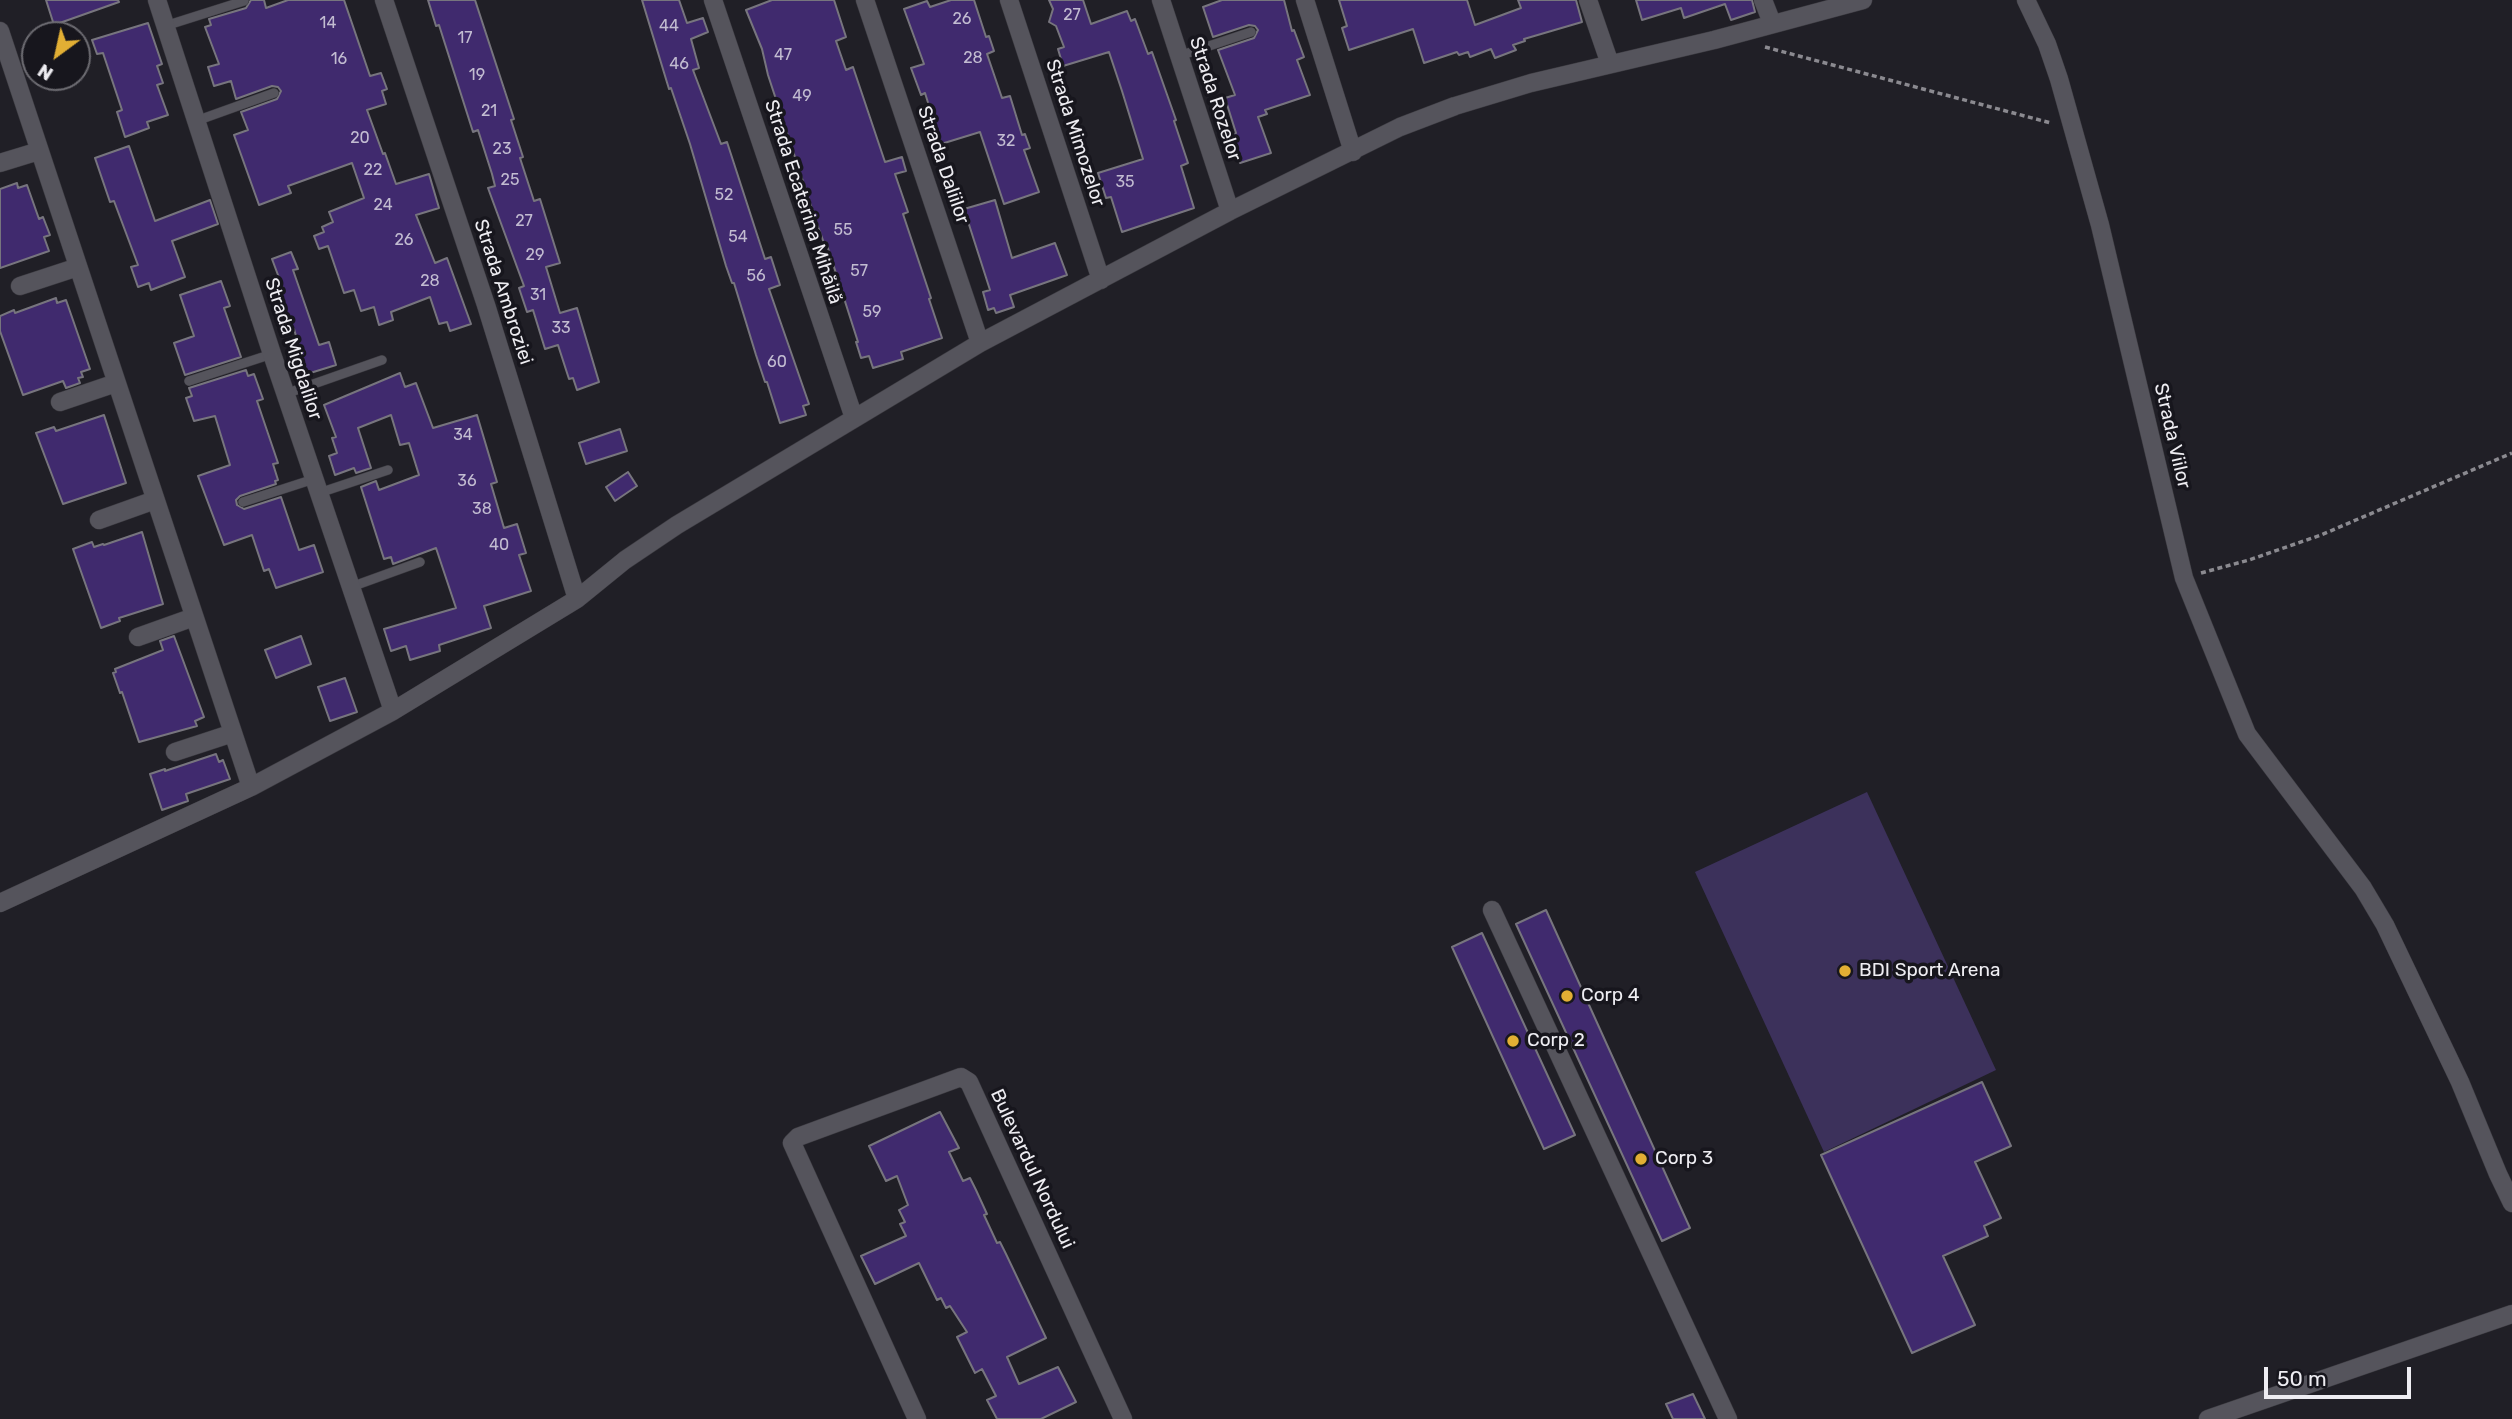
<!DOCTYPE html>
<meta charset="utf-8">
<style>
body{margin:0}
#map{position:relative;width:2512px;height:1419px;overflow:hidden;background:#201f26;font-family:Rubik,sans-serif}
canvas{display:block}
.north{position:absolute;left:21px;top:21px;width:70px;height:70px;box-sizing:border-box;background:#17161d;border:2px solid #6d6c72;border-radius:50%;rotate:213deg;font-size:19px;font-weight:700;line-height:28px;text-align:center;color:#eeedf2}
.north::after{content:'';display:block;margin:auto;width:24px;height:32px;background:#e2af34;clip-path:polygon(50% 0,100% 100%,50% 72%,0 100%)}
.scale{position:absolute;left:2264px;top:1367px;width:147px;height:32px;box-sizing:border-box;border:4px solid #eeedf2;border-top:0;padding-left:9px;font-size:21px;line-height:24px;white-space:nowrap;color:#eeedf2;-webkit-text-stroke:5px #17161d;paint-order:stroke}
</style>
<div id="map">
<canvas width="2512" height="1419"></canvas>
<div class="north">N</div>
<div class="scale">50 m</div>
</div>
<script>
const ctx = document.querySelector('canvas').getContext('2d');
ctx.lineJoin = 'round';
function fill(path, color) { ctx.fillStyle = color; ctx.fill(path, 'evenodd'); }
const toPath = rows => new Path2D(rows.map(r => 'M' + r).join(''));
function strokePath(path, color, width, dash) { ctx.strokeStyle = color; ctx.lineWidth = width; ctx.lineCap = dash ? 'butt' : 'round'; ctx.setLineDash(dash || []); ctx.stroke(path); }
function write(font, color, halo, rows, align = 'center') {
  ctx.font = font + ' Rubik,sans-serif'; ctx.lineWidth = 7; ctx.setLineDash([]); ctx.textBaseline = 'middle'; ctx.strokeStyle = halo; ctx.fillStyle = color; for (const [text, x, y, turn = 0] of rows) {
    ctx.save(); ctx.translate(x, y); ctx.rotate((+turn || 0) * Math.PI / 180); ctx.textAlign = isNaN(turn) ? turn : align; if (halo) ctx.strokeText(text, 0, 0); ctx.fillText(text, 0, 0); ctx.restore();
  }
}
fill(toPath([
 [1867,792,1996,1070,1824,1152,1695,872]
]), '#3c315b');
const building = toPath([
 [46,0,118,0,119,2,54,25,46,0],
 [251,0,264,0,266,8,288,0,344,0,370,76,381,73,387,89,382,91,386,104,367,110,383,154,385,153,396,184,429,174,439,208,416,215,435,263,447,258,471,324,450,331,447,322,439,324,430,297,391,312,393,320,379,325,374,307,361,311,354,290,344,293,328,246,319,249,314,236,324,232,322,227,333,222,329,212,364,198,352,163,288,186,291,193,259,205,234,135,248,130,241,112,277,99,281,91,278,87,272,86,236,99,231,81,214,86,208,67,219,64,205,27,211,25,209,19,246,8,251,0],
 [428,0,475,0,514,119,511,120,523,157,520,158,534,201,540,199,560,263,546,267,560,313,577,308,599,382,577,390,573,378,569,379,558,345,545,349,533,310,527,312,519,288,524,286,488,188,495,186,492,174,478,130,473,132,439,25,436,26,428,0],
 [642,0,679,0,687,23,703,18,708,32,691,39,699,68,693,70,721,144,727,142,765,259,771,257,780,285,769,289,809,404,803,406,806,415,780,423,767,382,765,382,756,355,734,283,732,283,726,266,690,144,671,88,669,89,642,0],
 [772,0,834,0,846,37,836,41,846,70,853,67,885,162,902,157,906,171,895,174,908,212,903,214,931,298,929,299,942,338,901,352,903,359,873,368,869,356,861,358,856,342,858,342,826,242,824,243,817,224,768,75,762,49,746,10,772,0],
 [951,0,974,0,986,37,989,36,994,51,987,54,1002,98,1010,96,1022,135,1025,134,1030,148,1024,150,1039,192,1004,204,980,132,941,144,925,93,921,95,911,68,924,64,904,9,927,1,930,7,951,0],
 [1049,0,1083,0,1091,24,1127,11,1131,21,1135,19,1148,54,1152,52,1176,120,1174,121,1188,163,1181,166,1194,208,1122,232,1111,197,1106,198,1098,173,1143,159,1122,91,1109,52,1063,66,1058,49,1064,47,1056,26,1049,22,1053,9,1049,0],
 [1222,0,1284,0,1292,31,1294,30,1304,57,1297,60,1310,95,1265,110,1267,114,1258,117,1271,153,1240,163,1230,135,1236,133,1225,98,1235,95,1218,50,1254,38,1258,30,1255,26,1249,25,1213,37,1203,7,1222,0],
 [1339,0,1467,0,1475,25,1521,8,1518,0,1576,0,1582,22,1524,39,1525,41,1513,45,1516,50,1495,58,1491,49,1470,57,1468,52,1459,55,1457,52,1424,63,1413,29,1349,50,1342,28,1347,26,1339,0],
 [1636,0,1752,0,1755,12,1731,20,1725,4,1684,18,1681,8,1642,20,1636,0],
 [148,23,162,64,157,66,163,83,157,85,168,115,147,122,149,128,125,137,117,112,122,110,103,53,97,54,92,40,148,23],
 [129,146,155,221,210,200,218,224,172,241,185,277,151,290,149,283,138,287,131,267,138,265,114,201,110,202,95,158,129,146],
 [17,183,18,188,27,185,39,219,43,217,50,235,44,237,49,251,0,268,0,189,17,183],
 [995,200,1012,258,1055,243,1067,275,1010,295,1014,307,996,313,994,308,988,310,983,292,990,290,964,209,995,200],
 [291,252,298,269,293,270,319,345,329,342,336,365,307,374,294,329,283,333,270,296,284,291,272,259,291,252],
 [221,281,230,306,224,308,241,357,185,375,174,343,194,336,180,295,221,281],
 [56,298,57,303,66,300,90,369,81,372,83,377,78,378,80,383,66,388,63,381,23,395,0,331,0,316,14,310,15,313,56,298],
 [246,370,248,376,254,374,263,399,257,401,278,463,273,464,278,480,275,481,276,484,240,496,236,500,237,505,244,509,281,497,299,550,314,545,323,572,276,588,269,569,264,571,252,535,224,545,198,476,230,465,215,416,194,421,186,398,192,396,189,388,246,370],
 [400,373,405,387,416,383,433,428,477,415,497,482,491,484,504,528,517,524,526,553,519,555,531,591,484,606,491,628,439,645,440,651,410,660,406,646,391,651,384,629,456,608,436,548,393,564,391,557,384,559,361,487,376,481,379,490,419,475,409,443,400,445,391,415,358,428,371,468,356,473,354,468,335,475,329,456,337,453,332,438,336,437,324,405,400,373],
 [104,415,126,483,63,504,36,433,54,427,56,431,104,415],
 [620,429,627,451,586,464,579,443,620,429],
 [628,472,637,486,615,501,606,487,628,472],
 [142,532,163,604,119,618,120,621,101,628,73,549,92,542,94,547,103,544,104,545,142,532],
 [174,636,204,717,195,721,197,726,139,742,122,692,120,693,113,673,116,672,115,669,163,650,160,641,174,636],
 [301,636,311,664,276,678,265,650,301,636],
 [345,678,357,712,330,721,318,687,345,678],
 [216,754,219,762,223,760,230,779,186,794,188,801,162,810,150,774,165,769,165,771,216,754],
 [1546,910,1690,1228,1662,1241,1516,924,1546,910],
 [1482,933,1575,1135,1544,1149,1452,947,1482,933],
 [1982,1082,2011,1146,1975,1162,2001,1218,1984,1226,1988,1236,1943,1256,1975,1325,1912,1353,1821,1155,1982,1082],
 [940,1112,959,1148,949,1152,963,1181,970,1178,976,1190,987,1214,984,1215,997,1243,1000,1242,1006,1254,1046,1338,1007,1357,1019,1384,1058,1367,1076,1402,1041,1419,997,1419,987,1400,996,1396,982,1369,975,1373,957,1337,967,1332,950,1306,946,1308,941,1298,937,1300,919,1263,875,1284,861,1256,906,1236,900,1224,905,1222,899,1210,908,1205,897,1176,886,1181,869,1146,940,1112],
 [1693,1394,1705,1419,1673,1419,1666,1404,1693,1394]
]);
fill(building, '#402a6e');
strokePath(building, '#77757e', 2);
const lane = toPath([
 [165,26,244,1],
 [1179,56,1251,32],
 [196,121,274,93],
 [189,381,272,354],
 [285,394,382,360],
 [319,493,388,470],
 [243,502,314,479],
 [351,587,420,562]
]);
const street = toPath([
 [157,0,272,354,393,711],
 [384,0,486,305,577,599],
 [713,0,854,418],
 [865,0,980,343],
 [1009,0,1101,280],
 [1161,0,1230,211],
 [1305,0,1353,152],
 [1588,0,1610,64],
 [1763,0,1772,23],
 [2026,0,2047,44,2059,79,2100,225,2184,578,2247,734,2363,888,2385,925,2460,1082,2498,1174,2512,1203],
 [0,31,251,787],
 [0,163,39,151],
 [20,286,78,267],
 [60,402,116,383],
 [99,520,155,500],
 [138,637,194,617],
 [175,752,233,733],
 [0,903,251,787,393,711,577,599,625,560,677,525,980,343,1230,211,1400,127,1455,106,1531,83,1714,40,1863,0],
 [1492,910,1728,1419],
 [917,1419,792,1143,798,1137,961,1077,969,1082,1123,1419],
 [2208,1419,2512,1314]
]);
strokePath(lane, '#3c3b41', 10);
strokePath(street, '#3c3b41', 19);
strokePath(toPath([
 [1765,47,2051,123],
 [2201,573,2249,560,2321,535,2512,453]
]), '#8b8a90', 3.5, [5, 3.5]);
strokePath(lane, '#55545c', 9);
strokePath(street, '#55545c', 18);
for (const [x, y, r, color] of [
 [1845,971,7,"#e2af34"],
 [1567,996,7,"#e2af34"],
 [1513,1041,7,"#e2af34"],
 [1641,1159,7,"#e2af34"]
]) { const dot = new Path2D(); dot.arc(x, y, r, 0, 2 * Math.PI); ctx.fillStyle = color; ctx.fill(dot); strokePath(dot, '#17161d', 2.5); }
write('16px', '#c2bcd1', null, [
 ["27",1072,15],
 ["26",962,19],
 ["14",328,23],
 ["44",669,26],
 ["17",465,38],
 ["47",783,55],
 ["28",973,58],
 ["16",339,59],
 ["46",679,64],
 ["19",477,75],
 ["49",802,96],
 ["21",489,111],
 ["20",360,138],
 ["32",1006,141],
 ["23",502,149],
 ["22",373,170],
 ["25",510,180],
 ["35",1125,182],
 ["52",724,195],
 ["24",383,205],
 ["27",524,221],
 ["55",843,230],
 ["54",738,237],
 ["26",404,240],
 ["29",535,255],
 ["57",859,271],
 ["56",756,276],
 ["28",430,281],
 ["31",538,295],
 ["59",872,312],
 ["33",561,328],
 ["60",777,362],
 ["34",463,435],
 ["36",467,481],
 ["38",482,509],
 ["40",499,545]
]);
write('19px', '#eeedf2', '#17161d', [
 ["Strada Rozelor",1215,99,72],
 ["Strada Mimozelor",1075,133,72],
 ["Strada Daliilor",943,165,71],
 ["Strada Ecaterina Mihăilă",803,202,72],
 ["Strada Ambroziei",503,292,72],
 ["Strada Migdalilor",293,349,72],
 ["Strada Viilor",2172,436,77],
 ["Bulevardul Nordului",1032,1169,65]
]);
write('19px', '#eeedf2', '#17161d', [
 ["BDI Sport Arena",1859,971],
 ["Corp 4",1581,996],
 ["Corp 2",1527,1041],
 ["Corp 3",1655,1159]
], 'left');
</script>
